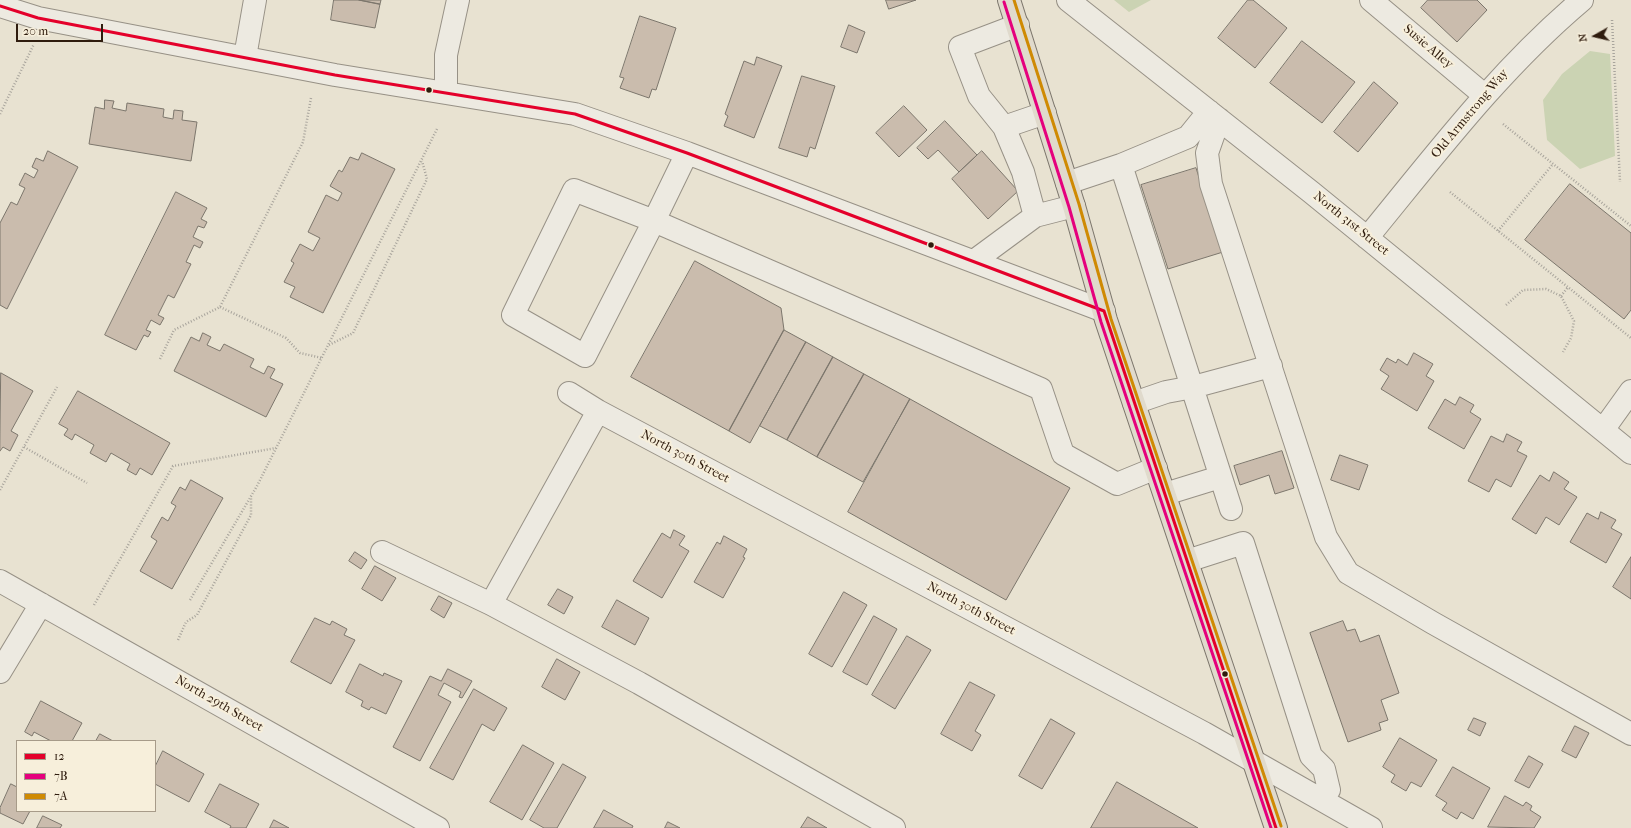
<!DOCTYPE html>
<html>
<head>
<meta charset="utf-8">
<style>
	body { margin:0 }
	#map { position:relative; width:1631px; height:828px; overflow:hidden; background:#e8e2d1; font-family:"IM FELL French Canon",serif }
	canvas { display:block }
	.legend { position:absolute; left:16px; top:740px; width:140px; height:72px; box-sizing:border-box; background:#f7efdb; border:1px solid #a79b89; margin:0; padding:5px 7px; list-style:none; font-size:12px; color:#2f1c0e }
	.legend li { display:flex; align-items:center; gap:8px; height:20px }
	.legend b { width:20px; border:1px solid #a79b89 }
	.north { position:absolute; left:1575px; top:16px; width:40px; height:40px; -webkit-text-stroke:3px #f7efdb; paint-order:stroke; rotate:262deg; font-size:11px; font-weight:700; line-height:16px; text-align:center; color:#2f1c0e }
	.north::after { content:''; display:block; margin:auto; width:14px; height:18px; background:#2f1c0e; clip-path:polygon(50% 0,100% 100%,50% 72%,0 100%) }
	.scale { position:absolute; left:16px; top:24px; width:87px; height:18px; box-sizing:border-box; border:2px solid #2f1c0e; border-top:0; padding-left:5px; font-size:12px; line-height:14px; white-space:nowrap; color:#2f1c0e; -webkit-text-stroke:3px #f7efdb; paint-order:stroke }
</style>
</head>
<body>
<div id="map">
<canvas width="1631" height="828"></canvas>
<ul class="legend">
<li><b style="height:5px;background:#e4002b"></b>12</li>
<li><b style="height:5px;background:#e5007d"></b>7B</li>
<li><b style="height:5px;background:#cf8a03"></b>7A</li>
</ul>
<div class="north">N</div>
<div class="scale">20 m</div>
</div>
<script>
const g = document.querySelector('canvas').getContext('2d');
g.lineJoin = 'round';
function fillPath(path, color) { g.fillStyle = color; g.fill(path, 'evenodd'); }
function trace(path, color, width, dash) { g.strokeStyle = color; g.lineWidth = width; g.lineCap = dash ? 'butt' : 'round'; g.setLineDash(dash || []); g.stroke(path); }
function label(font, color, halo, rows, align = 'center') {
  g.font = font + ' "IM FELL French Canon",serif'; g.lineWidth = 4; g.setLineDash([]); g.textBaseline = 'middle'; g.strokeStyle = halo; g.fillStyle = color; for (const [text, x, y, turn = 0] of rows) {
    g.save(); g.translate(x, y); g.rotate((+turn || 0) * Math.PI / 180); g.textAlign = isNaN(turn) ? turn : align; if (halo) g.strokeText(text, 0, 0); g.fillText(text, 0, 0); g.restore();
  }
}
const green = new Path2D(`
	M1114,0H1151L1129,12Z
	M1590,51L1610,54L1615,156L1580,169L1547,140L1543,100L1562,74Z`);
const building = new Path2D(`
	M334,0H359L380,4L375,28L331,20Z
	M359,0H381L380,4Z
	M886,0H916L889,9Z
	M1248,0H1253L1287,28L1255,68L1218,38Z
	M1428,0H1477L1487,10L1457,42L1421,8Z
	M640,16L676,28L656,90L652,89L649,98L620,88L624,78L620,77Z
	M849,25L865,32L857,53L841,47Z
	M1302,41L1355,82L1322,123L1270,83Z
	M757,57L782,66L754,138L724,126L728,116L725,114L744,61L754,65Z
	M802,76L835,86L815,149L810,147L807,157L779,148Z
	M1374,82L1398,103L1358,152L1334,132Z
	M105,100L114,101L112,108L126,111L127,103L164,109L163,117L173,119L174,110L183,111L182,120L197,122L191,161L89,144L95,107L104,109Z
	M904,106L927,130L899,157L876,133Z
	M945,121L977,155L959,172L938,150L928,159L917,148Z
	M48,151L78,167L7,309L0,305V223L11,202L17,205L25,188L19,185L25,173L34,178L38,170L32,167L36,158L43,161Z
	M982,151L1018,191L988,219L952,179Z
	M362,153L395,169L323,313L290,297L295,287L284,282L294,263L291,261L300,244L313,251L320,238L308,232L326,195L338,201L342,193L330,186L339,170L342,172L350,157L358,160Z
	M1196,168L1223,252L1168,269L1141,185Z
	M1570,184L1631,233V310L1624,319L1525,240Z
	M176,192L207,208L201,219L207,222L204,228L198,226L193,237L203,242L200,248L194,245L186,262L191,264L174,298L168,295L158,315L164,318L160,325L151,320L146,330L151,332L148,337L144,335L136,350L105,335Z
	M695,261L781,308L784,330L729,431L631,377Z
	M784,330L806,342L750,443L729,431Z
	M203,333L211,337L207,345L220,351L224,344L254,359L250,367L264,374L268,366L275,369L270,378L283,384L266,417L174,371L191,337L199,341Z
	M806,342L833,357L787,440L760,426Z
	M1414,353L1433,364L1426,376L1434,381L1417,411L1381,389L1389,376L1380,370L1387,358L1396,363L1398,359L1407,365Z
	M833,357L864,374L817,457L787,440Z
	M1,373L33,391L11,431L18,435L10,451L3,447L0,451Z
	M864,374L910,399L863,482L817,457Z
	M78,391L170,443L152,475L140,468L136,475L127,470L130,464L111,453L106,462L90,453L94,445L75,434L72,440L64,435L68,429L59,424Z
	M1460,397L1474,405L1470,412L1481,419L1464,449L1428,428L1445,399L1455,405Z
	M910,399L1070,488L1006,600L848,512Z
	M1507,434L1522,442L1517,451L1527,456L1511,487L1496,479L1489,492L1468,481L1491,436L1503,442Z
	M1282,451L1294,488L1275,494L1269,475L1240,485L1234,466Z
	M1340,455L1368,465L1359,490L1331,480Z
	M1554,472L1569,482L1564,489L1577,497L1559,525L1546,517L1536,534L1512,519L1540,475L1549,481Z
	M191,480L223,498L172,589L140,571L157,541L151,537L162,517L168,521L176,506L171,503L180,487L185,490Z
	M1601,512L1616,520L1611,528L1622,534L1606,563L1570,542L1587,513L1598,519Z
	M674,530L685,536L679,545L689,551L662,598L633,581L662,533L670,538Z
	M724,536L747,549L743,557L745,558L723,598L694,582L717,542L720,544Z
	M355,552L367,560L361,569L349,561Z
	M1631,557V599L1613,587Z
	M375,566L396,578L382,601L362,589Z
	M558,589L573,597L564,614L548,605Z
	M844,592L867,605L832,667L809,654Z
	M439,596L452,603L444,618L431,610Z
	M617,600L649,618L635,645L602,627Z
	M874,616L897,629L867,685L843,672Z
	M315,618L330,625L332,621L347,629L344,635L355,640L331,684L291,662Z
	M1343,621L1347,631L1355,629L1360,642L1379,635L1399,693L1381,700L1388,720L1379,723L1381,730L1348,742L1310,633Z
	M907,636L931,650L895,709L872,695Z
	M557,659L580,672L565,700L542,687Z
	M360,664L383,676L384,673L402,681L386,714L371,707L369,710L361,706L363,701L346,692Z
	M448,669L472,681L462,698L459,697L461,692L444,683L438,695L451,702L420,761L393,747L430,676L441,681Z
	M970,682L995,695L975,731L981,735L972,751L941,734Z
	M474,689L507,708L494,731L482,724L453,780L430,768Z
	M41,701L82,723L72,741H51L34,732L32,736L25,732Z
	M1474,718L1486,723L1480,736L1468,730Z
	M1051,719L1075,733L1042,789L1019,776Z
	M1575,726L1589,733L1576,758L1562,751Z
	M100,734L113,741H96Z
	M1400,738L1437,760L1421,787L1411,782L1406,791L1391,782L1395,775L1383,767Z
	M523,745L554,763L522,820L490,802Z
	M163,751L204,774L189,802L155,784V767Z
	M1529,756L1543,764L1529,788L1515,781Z
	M563,764L586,777L557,828H544L530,820Z
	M1453,767L1490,788L1473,819L1461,812L1457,819L1442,810L1447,803L1436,796Z
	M1117,782L1198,828H1091Z
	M11,784L17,787V811H30L23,824L0,813V808Z
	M220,784L259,804L246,828H230L231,826L205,812Z
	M1505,796L1523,806L1526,802L1532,806L1530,810L1541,817L1534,828L1488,827Z
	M604,810L633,826L632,828H594Z
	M43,816L62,825L60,828H37Z
	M808,817L827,828H801Z
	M274,820L289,828H270Z
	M668,822L680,828H665Z`);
const path = new Path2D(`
	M1612,20L1620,182
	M0,114L34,44
	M1503,124L1631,226
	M1450,192L1631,338
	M1498,231L1553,164
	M1561,296L1568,287
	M1506,305L1523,290L1546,289L1561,296L1574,321L1571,338L1563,352
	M220,307L286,338L300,353L322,358
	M329,345L353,333L427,179L422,161
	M160,359L174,330L220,307L303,142L311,98
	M24,447L87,483
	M0,490L57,387
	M190,600L257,486L437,129
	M94,605L173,466L276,448
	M178,640L186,622L197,615L251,515V497`);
const minor = new Path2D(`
	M1068,0L1311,192L1631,453
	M1371,0L1484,95
	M0,6L38,18L335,75L575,114L687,153L1104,311
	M1018,25L960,47L979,96L1004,127L1045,113
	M245,57L255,0
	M446,93V55L458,0
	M1209,111L1188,137L1121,165L1231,509
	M1219,119L1207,153L1211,184L1326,537L1348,573L1433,623L1631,734
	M1004,127L1023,172L1035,216L1074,206
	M687,153L654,221L1041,389L1063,454L1117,484L1156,468
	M1067,183L1121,165
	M574,190L654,221L585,356L513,315Z
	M1367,238C1436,154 1499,70 1582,0
	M974,261L1035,216
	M569,393L598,411L1204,733L1371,828
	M1134,403L1166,392L1193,387L1271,366
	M1603,430L1631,391
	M1165,494L1220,477
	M382,552L491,604L639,683L894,828
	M1187,561L1243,543L1311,756L1324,769L1329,790L1322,800
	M0,581L438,828
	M491,604L598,411
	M0,672L41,604`);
const major = new Path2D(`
	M1009,0L1074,206L1106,320L1276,828`);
const bus1 = new Path2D(`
	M0,6L38,18L335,75L575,114L687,153L1104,311
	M1104,311L1276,828`);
const bus2 = new Path2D(`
	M1004,2L1069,207L1101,322L1271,828`);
const bus3 = new Path2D(`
	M1014,0L1079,204L1111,319L1281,826`);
const markers = [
	[429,90,3.5,"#2f1c0e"],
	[931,245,3.5,"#2f1c0e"],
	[1225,674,3.5,"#2f1c0e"]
];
const streetNames = [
	["Susie Alley",1428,47,40],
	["Old Armstrong Way",1470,114,-50],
	["North 31st Street",1351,224,39],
	["North 30th Street",685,457,28],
	["North 30th Street",971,609,28],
	["North 29th Street",219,704,30]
];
fillPath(green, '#cbd3b3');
fillPath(building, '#cabcad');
trace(building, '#7c766c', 1);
trace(minor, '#979186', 24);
trace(major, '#7c766c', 24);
trace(path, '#a8a49c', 2.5, [1, 2]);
trace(minor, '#edeae1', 22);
trace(major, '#e0dacc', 22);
trace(bus1, '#e4002b', 3);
trace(bus2, '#e5007d', 3);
trace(bus3, '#cf8a03', 3);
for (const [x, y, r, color] of markers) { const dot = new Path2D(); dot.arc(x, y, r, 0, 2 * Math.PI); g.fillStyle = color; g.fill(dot); trace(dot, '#f7efdb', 1.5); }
label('13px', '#2f1c0e', '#f7efdb', streetNames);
</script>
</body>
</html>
